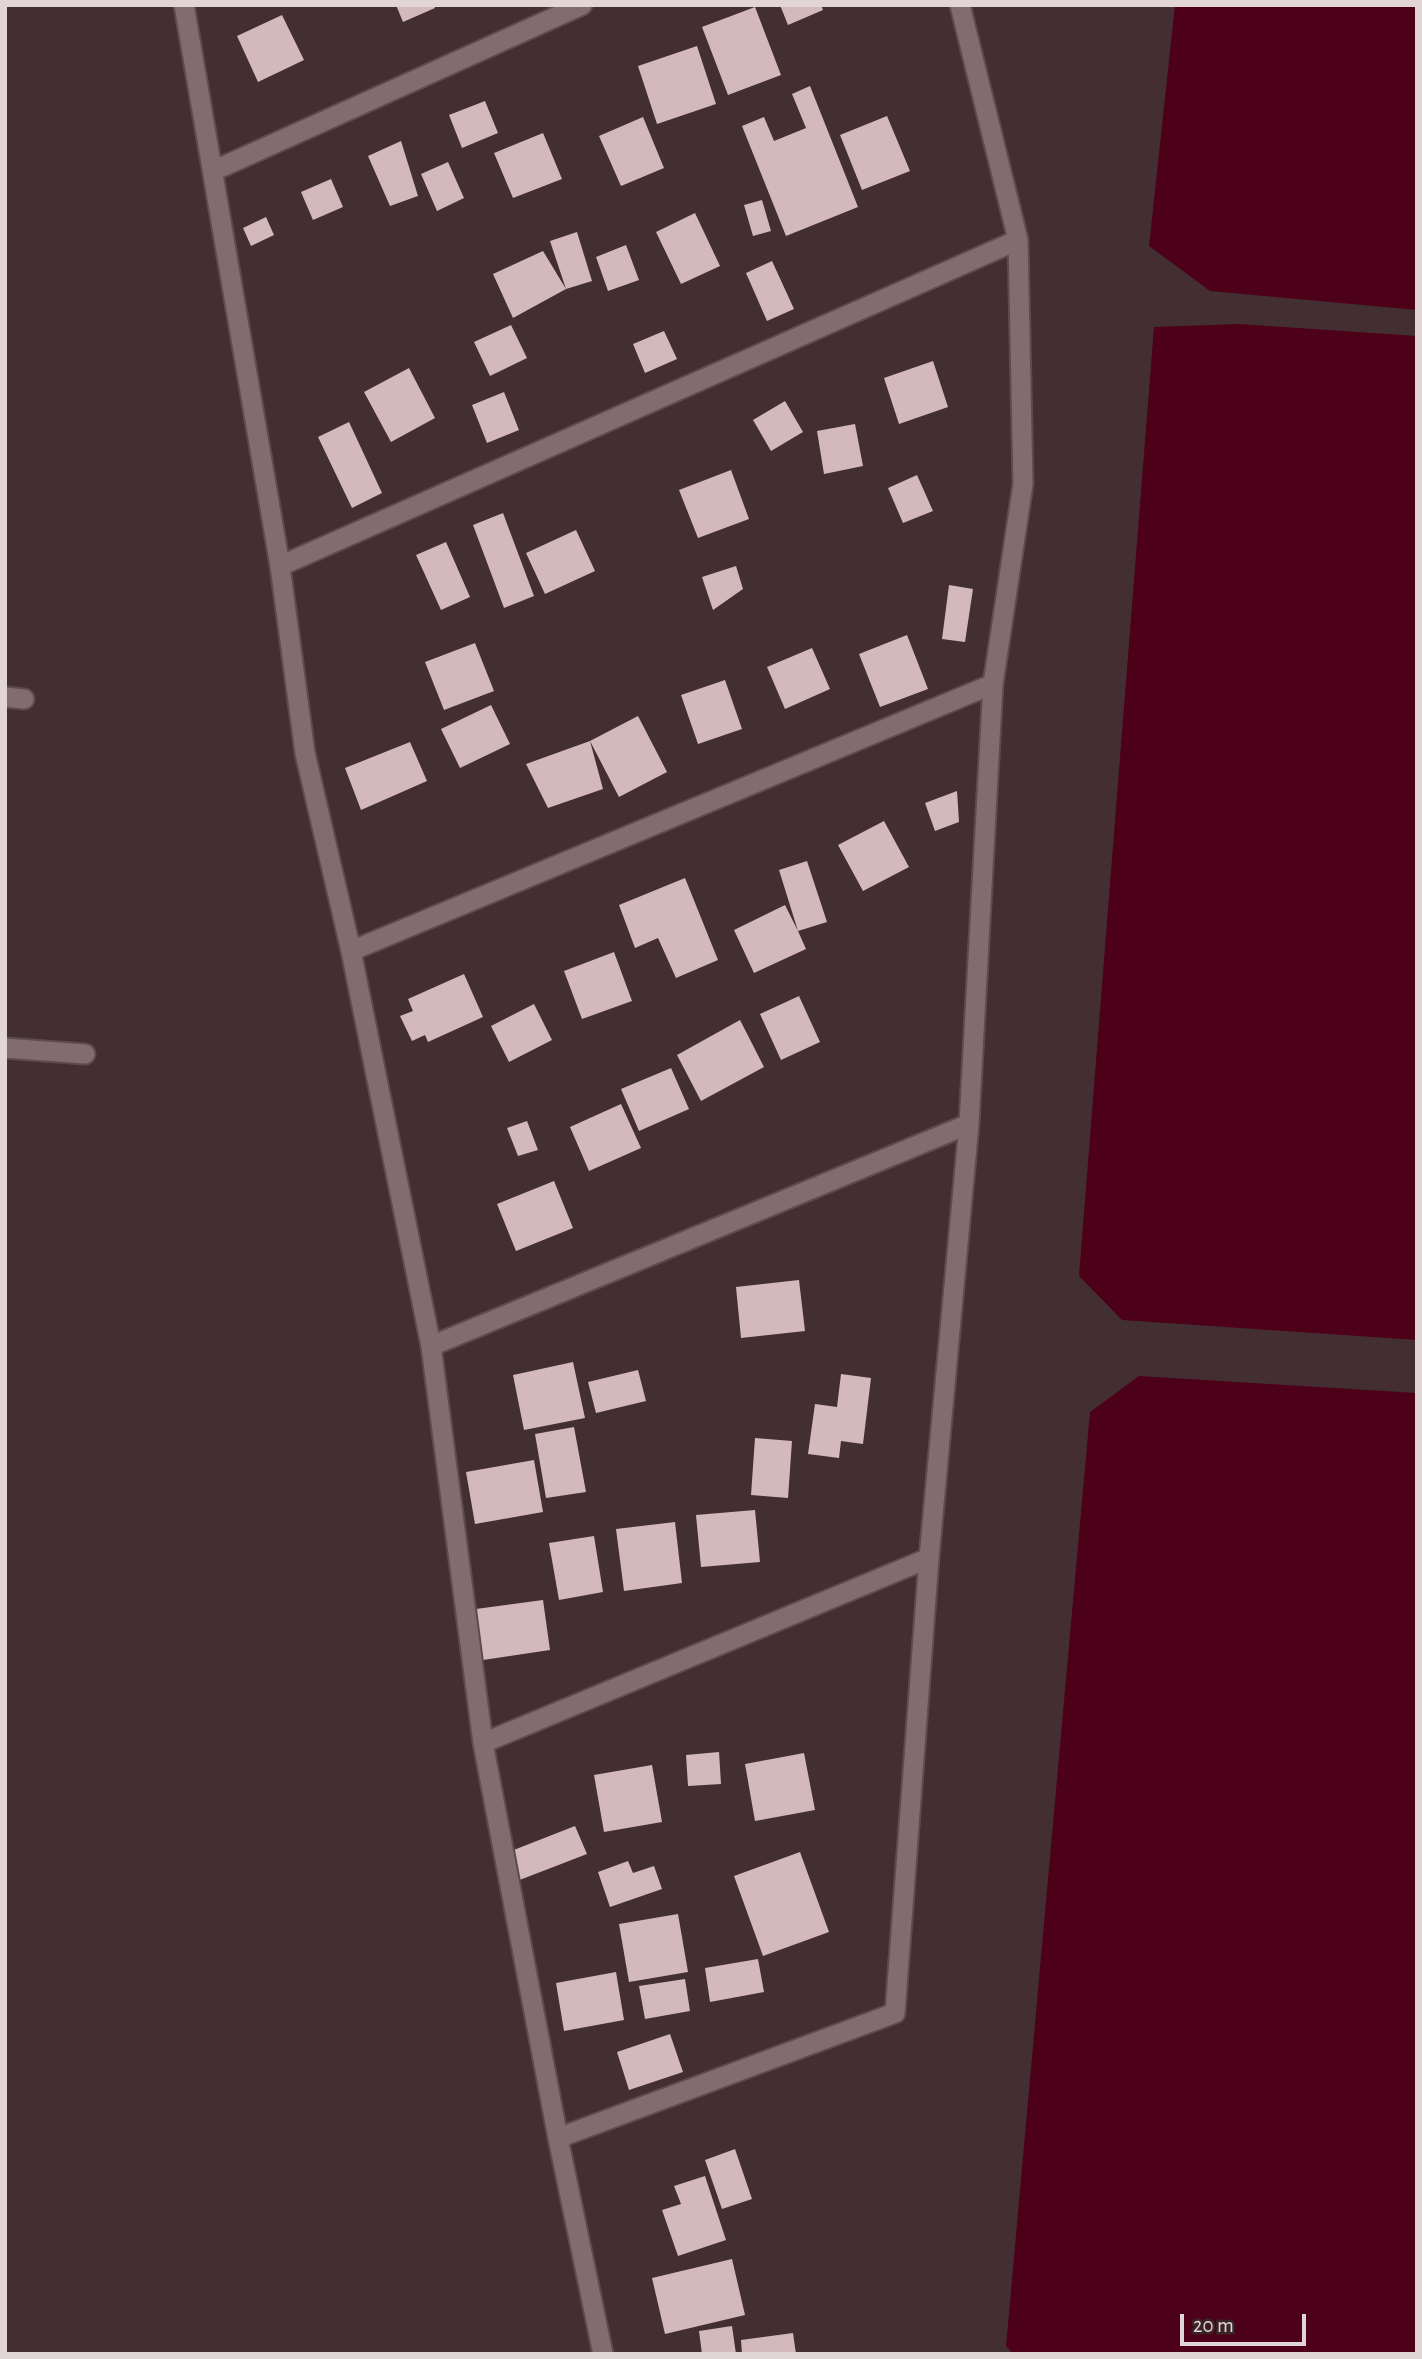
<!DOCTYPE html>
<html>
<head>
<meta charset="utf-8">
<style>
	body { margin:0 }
	#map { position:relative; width:1422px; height:2359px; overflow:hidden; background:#432f32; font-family:"Alegreya Sans",sans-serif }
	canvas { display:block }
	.frame { position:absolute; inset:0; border:7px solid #e2d5d6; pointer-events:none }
	.scale { position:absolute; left:1180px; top:2314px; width:126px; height:32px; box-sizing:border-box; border:4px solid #e2d5d6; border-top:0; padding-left:9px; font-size:21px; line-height:24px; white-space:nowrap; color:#e2d5d6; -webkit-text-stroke:5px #392528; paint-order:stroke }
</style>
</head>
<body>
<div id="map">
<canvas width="1422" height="2359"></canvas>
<div class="frame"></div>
<div class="scale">20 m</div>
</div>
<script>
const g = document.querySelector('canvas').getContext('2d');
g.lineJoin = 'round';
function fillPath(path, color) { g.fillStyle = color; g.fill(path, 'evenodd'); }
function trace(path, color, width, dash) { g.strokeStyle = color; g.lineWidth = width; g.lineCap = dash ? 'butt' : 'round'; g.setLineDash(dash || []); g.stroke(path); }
const water = new Path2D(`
	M1175,5H1417V310L1210,291L1149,246Z
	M1239,324L1417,336V1340L1122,1320L1079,1276L1154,327Z
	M1139,1376L1417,1393V2354H1013L1006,2346L1090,1412Z`);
const building = new Path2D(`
	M396,5H434L435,8L403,22Z
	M780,5H821L823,10L788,25Z
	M755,7L781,75L728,95L702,27Z
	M282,15L304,60L258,82L237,36Z
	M697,46L716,104L657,124L638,66Z
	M810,86L858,207L786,236L742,126L764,117L774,141L806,128L792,94Z
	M485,101L498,133L462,148L449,115Z
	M887,116L910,171L862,190L840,135Z
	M643,117L664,168L621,186L599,136Z
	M543,133L562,179L513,198L494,153Z
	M401,141L418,196L390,206L368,156Z
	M448,162L464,198L437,211L421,174Z
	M331,179L343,207L313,220L301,192Z
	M762,200L771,231L753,236L744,205Z
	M695,213L720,266L681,284L656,232Z
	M266,217L274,235L251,246L243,228Z
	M577,232L592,281L566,289L550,241Z
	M626,245L639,280L608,291L596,257Z
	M543,251L566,289L513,318L493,274Z
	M772,261L794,309L767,321L746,273Z
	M511,325L527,358L490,376L474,342Z
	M664,331L677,359L645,373L633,344Z
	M933,361L948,407L899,424L884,378Z
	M409,368L435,418L391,442L364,392Z
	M504,392L519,430L487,443L472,405Z
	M785,401L803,432L771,451L753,420Z
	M349,422L382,493L352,508L318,437Z
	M855,424L863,466L824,474L817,431Z
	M731,470L749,519L698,538L679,490Z
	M917,475L933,511L903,523L888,488Z
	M503,513L534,596L504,608L473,525Z
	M576,530L595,571L545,594L526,553Z
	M446,542L470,597L441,610L416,555Z
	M736,566L743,589L713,610L702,577Z
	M949,585L973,589L965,642L942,639Z
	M907,635L928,689L880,707L859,654Z
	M475,643L494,691L444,710L425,662Z
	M812,648L830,689L785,709L767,667Z
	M725,680L742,729L698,744L681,695Z
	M491,705L510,744L460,768L441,729Z
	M638,716L667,772L619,797L590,741Z
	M590,741L603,789L548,808L526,764Z
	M410,742L427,781L361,810L345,768Z
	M957,791L959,822L935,831L925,803Z
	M884,821L909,867L863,891L838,845Z
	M807,861L827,922L798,931L806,949L754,973L734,930L785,905L798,931L779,870Z
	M685,878L718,960L676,978L658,938L635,948L619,905Z
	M614,952L632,1001L582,1019L564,971Z
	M464,974L483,1017L428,1042L425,1035L412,1041L400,1016L413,1011L408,999Z
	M799,996L820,1042L781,1060L760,1014Z
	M534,1004L552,1040L509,1062L491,1026Z
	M740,1020L764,1067L701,1101L677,1055Z
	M671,1068L689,1109L639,1131L621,1089Z
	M621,1104L641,1148L589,1171L570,1127Z
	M527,1121L538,1150L518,1156L507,1128Z
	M554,1181L573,1228L516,1251L497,1204Z
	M799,1280L805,1331L741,1338L736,1287Z
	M573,1362L585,1418L524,1430L513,1375Z
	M638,1370L646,1401L596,1413L588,1382Z
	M841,1374L871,1378L863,1444L841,1441L839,1458L808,1454L815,1404L837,1407Z
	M574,1427L586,1492L546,1498L535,1434Z
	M755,1438L792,1441L788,1498L751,1495Z
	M534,1460L543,1512L475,1524L466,1472Z
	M755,1510L760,1562L701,1567L696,1515Z
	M675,1522L682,1583L624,1591L616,1529Z
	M594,1536L603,1592L559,1600L549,1543Z
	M543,1600L550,1650L483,1660L476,1609Z
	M719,1752L721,1784L688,1786L686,1755Z
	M804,1753L815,1810L755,1821L745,1764Z
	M652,1765L662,1822L604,1832L594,1775Z
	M575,1826L587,1854L517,1881L506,1853Z
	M800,1852L829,1932L763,1956L734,1876Z
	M628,1861L633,1873L654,1866L662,1889L610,1907L598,1872Z
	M678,1914L688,1972L629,1982L619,1924Z
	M758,1959L764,1992L710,2002L705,1968Z
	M616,1972L624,2020L564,2031L556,1983Z
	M685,1979L690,2011L645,2019L639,1986Z
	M670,2034L683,2072L629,2090L617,2052Z
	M735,2149L752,2199L722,2209L705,2160Z
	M705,2176L726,2240L678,2256L662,2210L681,2204L674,2186Z
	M732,2259L745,2315L665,2334L652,2278Z
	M732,2326L736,2354H702L699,2331Z
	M793,2333L796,2354H742L741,2340Z`);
const minor = new Path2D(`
	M184,5L280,566
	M213,171L582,5
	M5,697L24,699
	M351,951L993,684
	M5,1048L85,1054
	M431,1346L969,1124
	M483,1743L929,1558
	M558,2138L895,2013L929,1558L969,1124L993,684L1023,484L1018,240L960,5
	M603,2354L558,2138L483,1743L431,1346L351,951L305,753L280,566L1018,240`);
fillPath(water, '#4d001a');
fillPath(building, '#d3b9bc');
trace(minor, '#5d4c4f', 23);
trace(minor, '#836c6f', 19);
</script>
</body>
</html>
